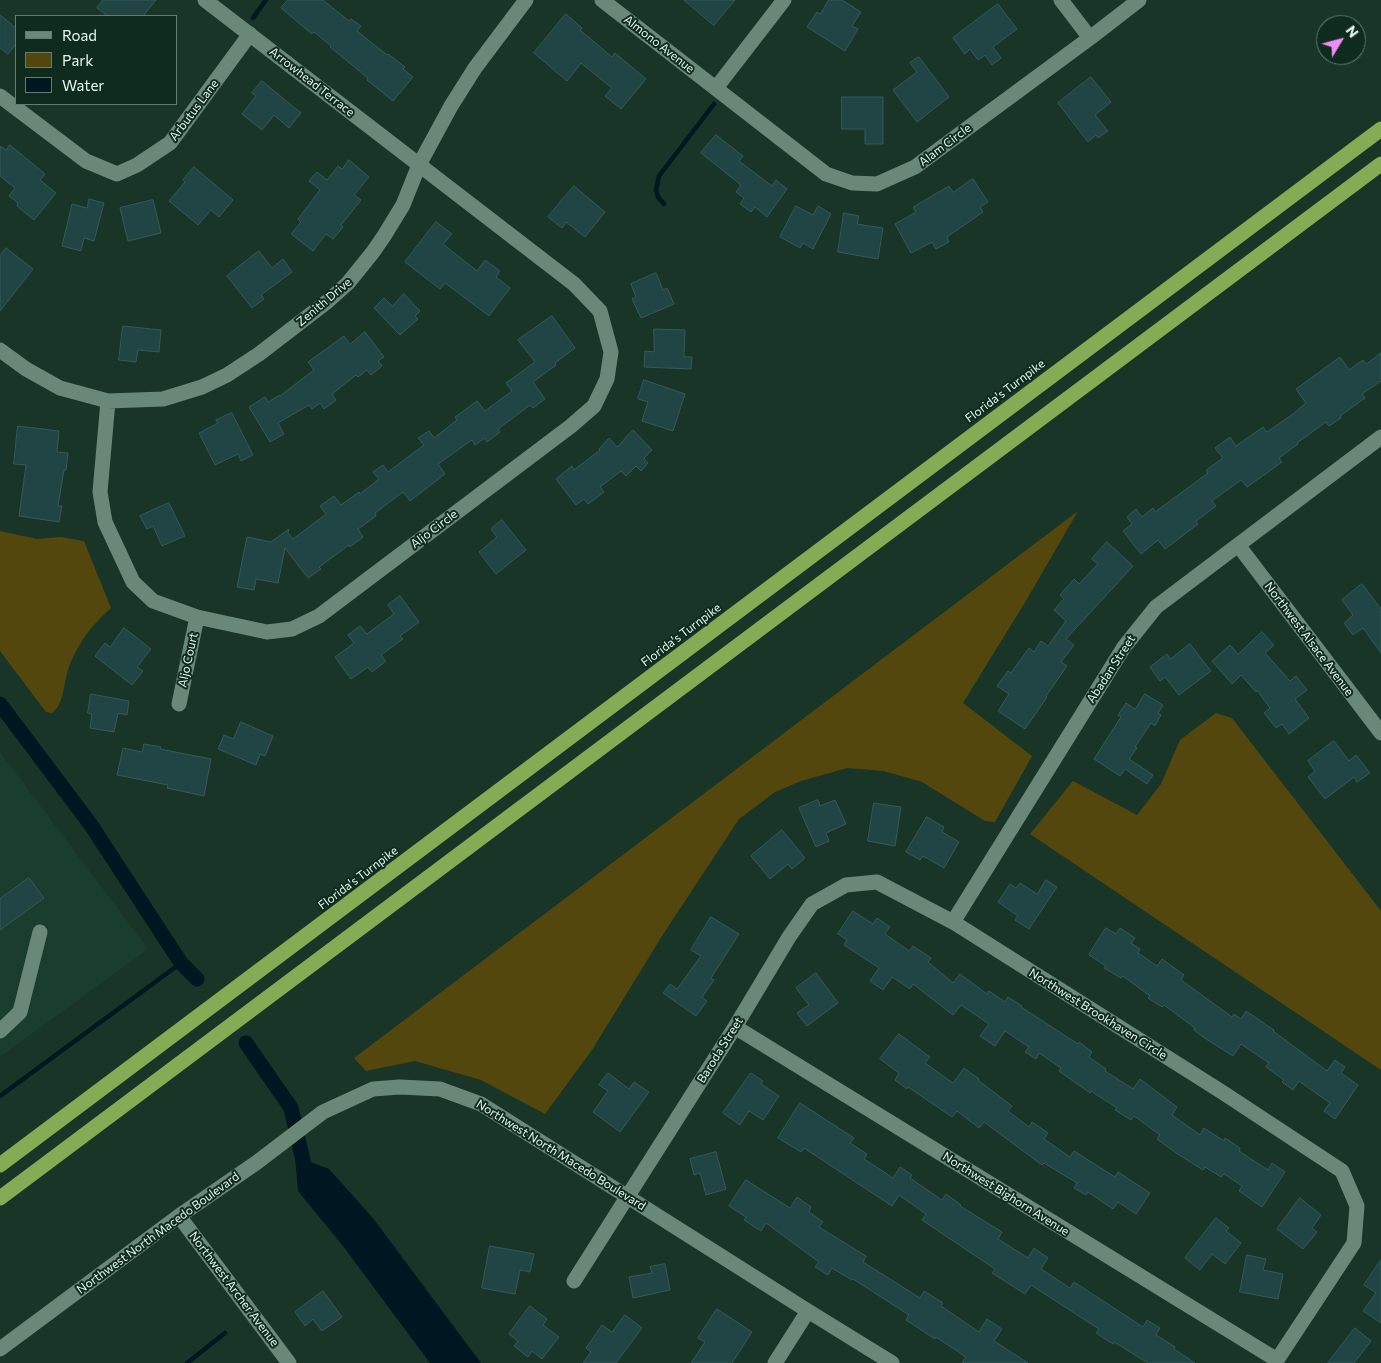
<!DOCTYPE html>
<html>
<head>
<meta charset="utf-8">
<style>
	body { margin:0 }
	#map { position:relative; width:1381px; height:1363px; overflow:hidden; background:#193527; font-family:Commissioner,sans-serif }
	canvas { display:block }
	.legend { position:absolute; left:15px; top:15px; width:162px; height:90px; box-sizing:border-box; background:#0f2b1e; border:1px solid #657d71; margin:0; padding:6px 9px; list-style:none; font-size:15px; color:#e7f8ee }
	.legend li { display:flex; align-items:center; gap:10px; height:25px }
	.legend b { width:25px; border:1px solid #657d71 }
	.north { position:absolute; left:1316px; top:15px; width:50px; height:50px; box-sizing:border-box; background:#0f2b1e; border:1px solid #657d71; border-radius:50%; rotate:53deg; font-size:14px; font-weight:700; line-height:20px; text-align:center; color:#e7f8ee }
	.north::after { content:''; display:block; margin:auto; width:18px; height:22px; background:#ef8bf7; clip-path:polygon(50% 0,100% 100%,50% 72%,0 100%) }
</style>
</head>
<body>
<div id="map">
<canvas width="1381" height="1363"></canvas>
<ul class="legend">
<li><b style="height:6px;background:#698877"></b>Road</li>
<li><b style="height:14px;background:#54470e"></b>Park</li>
<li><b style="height:14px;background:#001620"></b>Water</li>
</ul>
<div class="north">N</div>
</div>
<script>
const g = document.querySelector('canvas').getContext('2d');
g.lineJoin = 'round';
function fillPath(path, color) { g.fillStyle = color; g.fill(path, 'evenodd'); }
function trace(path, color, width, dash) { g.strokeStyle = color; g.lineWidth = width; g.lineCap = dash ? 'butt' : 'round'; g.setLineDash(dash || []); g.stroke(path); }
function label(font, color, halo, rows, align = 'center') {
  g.font = font + ' Commissioner,sans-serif'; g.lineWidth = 4; g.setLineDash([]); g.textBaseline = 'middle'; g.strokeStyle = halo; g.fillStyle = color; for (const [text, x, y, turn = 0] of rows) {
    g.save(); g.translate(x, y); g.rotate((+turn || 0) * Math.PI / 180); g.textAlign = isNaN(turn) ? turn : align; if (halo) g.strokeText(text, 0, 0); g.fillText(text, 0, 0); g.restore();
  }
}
const built = new Path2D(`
	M0,752L148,949L0,1057Z`);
const green = new Path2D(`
	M1078,511L1027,599L963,703L1032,756L995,822L985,821L922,782L884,771L847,768L801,781L775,792L739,819L662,936L592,1050L545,1114L481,1080L415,1061L366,1071L354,1058Z
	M0,531L37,539L61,537L84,541L111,608C99,619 87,631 79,646C74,654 69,665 67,674C63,687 64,704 52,713L46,712L0,651Z
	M1216,713L1232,718L1381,911V1070L1030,834L1073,781L1137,815L1161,784L1180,740Z`);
const water = new Path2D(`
	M295,1156L329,1169L372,1217L481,1363H430L343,1246L298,1191Z`);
const stream = new Path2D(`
	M253,18L266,0
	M664,204L658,197L656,190L659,176L714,104
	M0,1096L181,963
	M187,1363L225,1333`);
const canal = new Path2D(`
	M0,704L91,825L181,963L197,979
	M246,1043L291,1108L307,1178`);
const building = new Path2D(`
	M103,0H156L143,16H108L97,8Z
	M288,0H323L349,21L351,19L361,26L357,31L387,55L388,54L405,67L403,69L413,77L393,101L367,80L368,78L330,47L331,46L314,32L312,34L281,8Z
	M684,0H735L714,25Z
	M829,0H842L861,12L852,26L858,29L845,51L807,27L817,12L820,14Z
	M998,4L1017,29L993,47L1001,58L992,65L985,55L978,60L970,49L965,54L953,38Z
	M566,14L582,28L580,30L612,57L615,53L646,79L621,109L605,96L612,88L581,63L567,81L534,53Z
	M0,15L16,28V44L8,54L0,48Z
	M919,57L949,97L917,122L893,90L917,72L910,63Z
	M1091,77L1111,102L1095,115L1108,131L1098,138L1096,135L1088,142L1058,103Z
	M262,81L301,113L289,128L274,115L262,130L242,114L256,96L252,93Z
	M842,97H883V144H865V129H842Z
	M716,135L743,156L739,161L772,186L776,180L787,189L767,217L755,207L751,212L740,204L744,198L736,192L741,185L701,153Z
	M10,145L45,174L40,180L56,193L34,220L17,206L18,203L9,196L15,188L0,176V146L6,150Z
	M349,160L369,177L354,195L361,200L341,225L343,227L333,239L326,234L313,251L291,234L301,222L298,219L320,190L309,181L317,172L327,180L338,166L342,169Z
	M194,167L233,200L219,217L211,210L198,225L169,201L185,182L183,180Z
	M973,179L988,202L980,207L983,212L947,237L949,242L936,249L932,242L911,253L895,224L916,212L913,207L949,186L953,192Z
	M574,186L605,212L585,237L566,222L562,228L548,217Z
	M89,199L104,203L94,241L84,238L81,251L62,246L72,204L87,208Z
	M153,200L161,233L128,241L120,208Z
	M796,206L813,215L818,206L831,214L813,249L803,243L800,248L780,237Z
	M844,213L859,216L857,224L883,228L878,259L838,252Z
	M436,222L452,234L443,244L477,271L485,260L500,271L496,277L510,288L489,316L445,283L440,289L405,262Z
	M6,248L33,269L0,311V256Z
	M259,251L272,268L283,259L292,272L261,295L264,299L252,308L227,276Z
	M656,273L663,290L667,288L674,304L641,318L632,299L636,297L631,284Z
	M404,294L420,311L415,316L418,319L400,335L374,308L384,298L392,306Z
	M552,316L575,348L555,363L556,365L533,382L545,399L533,408L530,405L498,429L500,432L487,442L485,438L475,445L472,440L438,464L445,474L410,501L403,492L375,513L376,516L358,529L363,537L350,547L349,545L319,567L321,569L308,578L285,548L278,583L256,579L254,590L237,587L247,537L271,542L289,529L288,533L293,539L326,514L320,506L334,496L341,505L359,492L360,494L379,479L373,472L383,465L388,472L424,445L418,438L429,431L434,438L457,420L455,417L477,401L485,411L512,391L506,383L535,362L518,340Z
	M123,326L161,330L159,352L138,350L136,362L119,360Z
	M654,329L685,330L684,357H692L691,369L644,367L645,351L654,352Z
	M365,332L384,357L378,361L382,366L371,375L367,370L358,377L356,375L332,394L336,400L324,409L320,403L312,409L309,405L278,423L284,434L270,442L249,407L265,397L268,402L280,395V396L314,370L308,362L344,336L350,344Z
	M1381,353V381L1362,394L1365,398L1340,416L1341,418L1329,426L1326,422L1297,443L1298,444L1279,458L1282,462L1247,487L1241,480L1212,501L1216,506L1196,521L1198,524L1165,549L1158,540L1141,554L1123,531L1132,524L1127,517L1136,509L1142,517L1153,508L1155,512L1208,473L1206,470L1223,458L1215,448L1230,437L1236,446L1263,427L1267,432L1293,414L1306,403L1296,389L1340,357L1349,370L1363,360L1366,364Z
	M644,380L685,394L673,431L642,421L648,402L638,399Z
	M232,413L253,455L241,461L238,454L215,465L199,433L218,423L216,420Z
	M18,426L59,431L57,452L68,453L66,470H64L58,506H62L59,522L19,516L26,465L14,464Z
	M633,430L652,450L644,458L648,463L641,471L636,466L626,476L621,471L600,487L604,492L588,504L584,499L576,505L556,479L572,466L574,470L600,450L599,449L609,438L617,447Z
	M169,503L185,536L162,546L153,526L147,529L140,516Z
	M502,520L526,550L496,574L479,552L497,537L491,529Z
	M1107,542L1133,566L1066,639L1074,645L1061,662L1067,666L1046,696L1047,697L1025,729L998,711L1009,694L997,686L1008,671L1011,673L1029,648L1034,652L1041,641L1048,646L1066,621L1054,610L1064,599L1060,595L1074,579L1079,584L1098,564L1092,559Z
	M1362,584L1381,609V653L1363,628L1353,635L1344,623L1353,615L1342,600Z
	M400,596L419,622L400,636L403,639L381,655L386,661L372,672L368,667L351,679L335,657L354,643L348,635L360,626L367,634L394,614L388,605Z
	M124,628L151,649L137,667L143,671L132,685L95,656L105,643L110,647Z
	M1262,632L1274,645L1265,653L1290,681L1296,676L1307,690L1295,699L1309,718L1289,734L1282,724L1276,728L1264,713L1270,708L1257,690L1256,692L1241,675L1232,684L1212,661L1230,645L1238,654Z
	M1190,644L1211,671L1179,695L1165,677L1160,681L1150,667L1167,654L1170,659Z
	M91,694L129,701L127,715L118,713L114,732L90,728L92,714L88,713Z
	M1145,694L1163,705L1158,713L1161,715L1155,726L1151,723L1135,747L1137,748L1129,759L1153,775L1147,784L1125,769L1120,776L1094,759L1121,717L1118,715L1126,703L1135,709Z
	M241,722L273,736L265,756L260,754L256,765L218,749L224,735L233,739Z
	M1334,741L1349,761L1356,755L1370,773L1357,782L1354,777L1325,799L1308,777L1315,771L1308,761Z
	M144,744L161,747L160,749L211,759L204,796L167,788L168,785L117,775L123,748L142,752Z
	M818,800L820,806L835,800L846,824L826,833L829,841L816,847L799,808Z
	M874,803L901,807L895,846L868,841Z
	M927,817L944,827L942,832L959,842L944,868L923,856L920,860L906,852Z
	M782,830L805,858L792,869L788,864L770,879L751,856Z
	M29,878L44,898L0,930V899Z
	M1046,880L1057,887L1029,929L1015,920L1018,916L998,902L1010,884L1016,888L1020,883L1037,894Z
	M853,911L873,924L877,918L890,927L885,934L909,951L913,946L931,958L928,962L953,983L960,974L987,994L989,991L1005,1002L1008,997L1022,1006L1021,1007L1078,1044L1079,1042L1092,1052L1089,1057L1106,1069L1105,1071L1133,1089L1140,1079L1177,1107L1172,1115L1200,1135L1204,1128L1224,1141L1225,1138L1240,1148L1239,1151L1268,1170L1272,1163L1285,1172L1262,1207L1239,1191L1242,1186L1224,1174L1221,1177L1205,1167L1203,1170L1176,1153L1157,1139L1160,1135L1134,1116L1131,1120L1115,1110L1117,1108L1091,1091L1090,1093L1059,1071L1061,1068L1039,1053L1036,1059L1025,1052L1029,1047L1005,1031L995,1046L980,1036L989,1024L961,1005L953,1015L913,984L910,989L892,977L883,990L870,981L879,968L844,945L847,940L838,934Z
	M711,917L739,934L711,978L714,980L702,997L707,1001L696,1016L663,993L670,984L677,989L701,956L691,950Z
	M1106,928L1116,934L1120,928L1135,938L1131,943L1140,949L1138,953L1157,966L1162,959L1184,975L1181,980L1232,1017L1234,1014L1241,1019L1246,1011L1274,1030L1273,1031L1327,1071L1335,1060L1345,1067L1341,1073L1358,1085L1335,1119L1324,1111L1330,1103L1299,1081L1293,1090L1282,1082L1284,1080L1266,1067L1269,1063L1241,1044L1233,1056L1206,1039L1194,1030L1195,1028L1164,1005L1162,1007L1148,998L1150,996L1123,976L1121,978L1104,968L1106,966L1089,955Z
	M816,973L838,1003L807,1026L797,1013L809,1005L796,988Z
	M899,1034L930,1057L925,1063L953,1083L964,1068L979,1079L978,1080L1012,1106L1008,1111L1029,1127L1032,1122L1048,1133L1044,1139L1070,1157L1074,1151L1115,1177L1118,1172L1150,1193L1136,1214L1118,1202L1113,1209L1088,1192L1086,1195L1074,1188L1077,1183L1044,1163L1042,1165L984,1122L979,1128L957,1111L952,1117L908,1087L907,1089L895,1080L899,1073L880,1059Z
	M608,1073L629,1089L634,1082L649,1092L620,1132L593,1112L608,1091L599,1085Z
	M751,1073L763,1081L761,1084L779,1096L763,1120L749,1111L740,1125L723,1113Z
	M800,1103L854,1138L850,1143L867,1154L864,1159L893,1178L900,1167L912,1175L910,1178L942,1200L946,1194L961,1205L960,1206L1002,1232L998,1239L1028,1258L1034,1248L1048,1258L1041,1269L1070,1288L1074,1282L1143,1327L1147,1320L1160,1328L1156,1335L1175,1347L1174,1349L1195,1363H1148L1114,1342L1113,1344L1096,1333L1099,1329L1031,1285L1025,1294L992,1273L995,1269L922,1220L926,1214L899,1195L892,1206L804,1148L801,1152L778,1138Z
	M716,1152L726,1189L706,1195L700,1173L694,1175L690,1159Z
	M746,1180L790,1208L797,1197L811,1207L809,1212L823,1222L819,1227L866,1256L863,1262L920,1298L924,1291L943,1303L941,1306L979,1332L987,1319L1002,1329L994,1341L1028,1363H962L966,1357L936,1337L935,1339L906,1320L909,1315L853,1279L852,1280L832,1268L828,1275L815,1267L819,1262L766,1223L761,1231L744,1220L746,1217L729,1206Z
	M1300,1198L1321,1215L1312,1228L1317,1232L1303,1249L1277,1229Z
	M1216,1218L1229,1228L1226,1231L1241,1243L1225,1264L1212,1254L1200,1270L1185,1258Z
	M490,1246L534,1254L530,1272L520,1270L515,1294L482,1288Z
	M1247,1255L1266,1259L1263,1270L1283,1274L1278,1299L1240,1292Z
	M1381,1260V1323L1363,1311L1376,1293L1364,1285Z
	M665,1264L670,1290L633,1298L629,1277L652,1273L650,1267Z
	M323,1291L342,1317L322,1331L313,1319L305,1326L295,1312Z
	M530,1306L547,1319L543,1325L559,1337L542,1359L532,1351L528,1357L514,1346L518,1341L509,1334Z
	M717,1309L752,1332L732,1363H691L705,1342L698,1338Z
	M625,1315L642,1328L616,1363H583L591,1352L586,1348L602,1325L612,1332Z
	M1355,1328L1371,1341L1354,1363H1328Z`);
const minor = new Path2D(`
	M602,0L826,174L852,183L877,184L915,167L1090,38L1139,0
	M1061,0L1090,38
	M716,88L784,0
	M0,96L86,161L117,174L137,165L170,143L250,34
	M0,350L26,369L60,388L108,401L163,399L202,387L227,375L259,354L328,301L348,283L373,252L384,236L403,205L419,165L451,106L475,68L526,0
	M108,401L100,492L105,522L133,582L153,601L197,617L267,632L292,629L319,616L571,426L594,406L607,379L611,352L600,311L574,284L205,0
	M1238,545L1381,733
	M179,704L197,617
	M953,922L1124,647L1156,607L1381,437
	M735,1027L1277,1360
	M0,1031L20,1012L40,932
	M179,1216L289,1363
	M574,1281L735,1027L789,937L812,904L846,885L877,882L953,922L1222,1092L1342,1171L1357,1206L1354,1243L1275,1363
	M0,1349L179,1216L256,1163L323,1112L373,1089L400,1087L440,1089L481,1104L808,1311L892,1363
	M775,1363L808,1311`);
const highway = new Path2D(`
	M0,1165L1381,129
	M0,1198L1381,164`);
const streetNames = [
	["Almono Avenue",659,44,38],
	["Arrowhead Terrace",312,82,38],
	["Arbutus Lane",194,110,-53],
	["Alam Circle",945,145,-37],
	["Zenith Drive",324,302,-40],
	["Florida's Turnpike",1005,391,-37],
	["Aljo Circle",434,529,-37],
	["Florida's Turnpike",681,635,-37],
	["Northwest Alsace Avenue",1309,639,53],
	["Aljo Court",188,660,-78],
	["Abadan Street",1111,669,-57],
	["Florida's Turnpike",358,878,-37],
	["Northwest Brookhaven Circle",1098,1014,32],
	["Baroda Street",720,1050,-58],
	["Northwest North Macedo Boulevard",561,1155,32],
	["Northwest Bighorn Avenue",1006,1194,32],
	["Northwest North Macedo Boulevard",158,1233,-36],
	["Northwest Archer Avenue",234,1289,53]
];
fillPath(built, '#193e2d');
fillPath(green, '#54470e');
fillPath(water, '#001620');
trace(stream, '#001620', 4.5);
trace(canal, '#001620', 15);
fillPath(building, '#204544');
trace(building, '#355a59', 1);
trace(minor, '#698877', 15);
trace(highway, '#86ab55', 15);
label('12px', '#e7f8ee', '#0f2b1e', streetNames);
</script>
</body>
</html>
